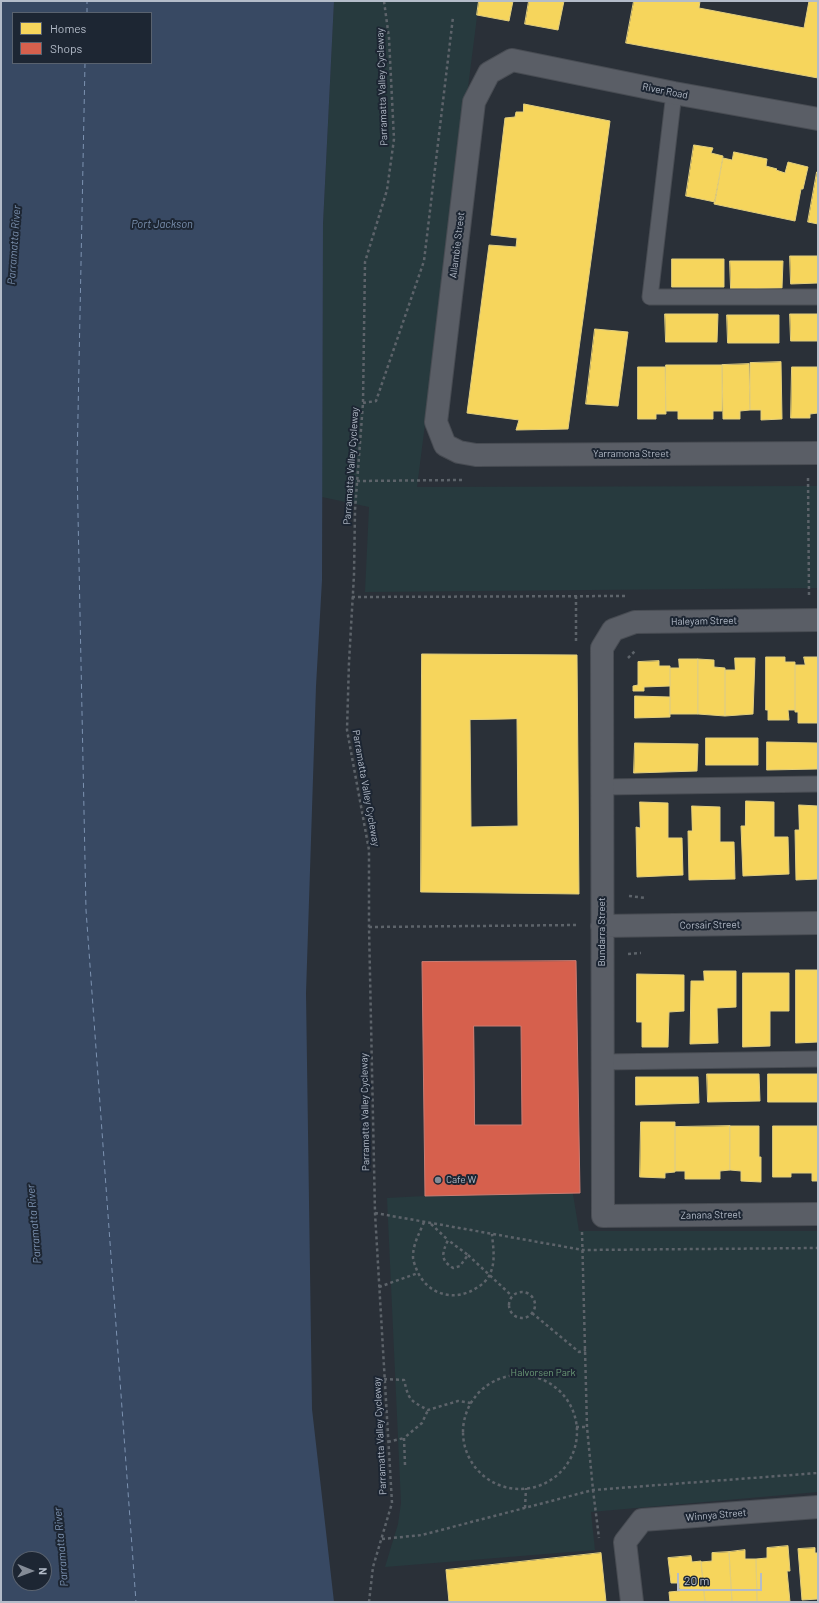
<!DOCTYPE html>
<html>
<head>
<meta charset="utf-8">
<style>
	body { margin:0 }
	#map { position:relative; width:819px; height:1603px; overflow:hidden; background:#2a3038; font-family:Barlow,sans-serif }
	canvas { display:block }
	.frame { position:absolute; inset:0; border:2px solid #b4bcc9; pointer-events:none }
	.legend { position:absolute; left:12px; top:12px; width:140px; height:52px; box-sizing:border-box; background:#1d2633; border:1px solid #59626f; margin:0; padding:5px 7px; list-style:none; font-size:12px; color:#b4bcc9 }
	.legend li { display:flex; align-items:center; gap:8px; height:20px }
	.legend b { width:20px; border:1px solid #59626f }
	.north { position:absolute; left:12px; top:1551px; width:40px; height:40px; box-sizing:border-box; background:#1d2633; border:1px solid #59626f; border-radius:50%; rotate:91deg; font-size:11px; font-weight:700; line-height:16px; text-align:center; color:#b4bcc9 }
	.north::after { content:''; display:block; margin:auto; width:14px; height:18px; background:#848b96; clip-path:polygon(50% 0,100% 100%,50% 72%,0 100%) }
	.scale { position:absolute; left:677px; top:1573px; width:85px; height:18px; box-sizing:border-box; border:2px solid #b4bcc9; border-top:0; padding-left:5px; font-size:12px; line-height:14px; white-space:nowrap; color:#b4bcc9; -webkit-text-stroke:3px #1d2633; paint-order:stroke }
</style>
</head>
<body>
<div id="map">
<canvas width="819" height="1603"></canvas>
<div class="frame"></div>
<ul class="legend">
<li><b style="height:11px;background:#f6d55c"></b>Homes</li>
<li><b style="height:11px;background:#d6604d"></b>Shops</li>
</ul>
<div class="north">N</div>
<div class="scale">20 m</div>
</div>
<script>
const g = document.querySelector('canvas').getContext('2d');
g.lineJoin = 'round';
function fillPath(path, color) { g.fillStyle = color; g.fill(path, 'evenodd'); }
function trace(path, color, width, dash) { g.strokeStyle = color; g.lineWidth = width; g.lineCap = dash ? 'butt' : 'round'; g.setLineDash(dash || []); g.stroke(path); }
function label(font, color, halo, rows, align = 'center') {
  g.font = font + ' Barlow,sans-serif'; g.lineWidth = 4; g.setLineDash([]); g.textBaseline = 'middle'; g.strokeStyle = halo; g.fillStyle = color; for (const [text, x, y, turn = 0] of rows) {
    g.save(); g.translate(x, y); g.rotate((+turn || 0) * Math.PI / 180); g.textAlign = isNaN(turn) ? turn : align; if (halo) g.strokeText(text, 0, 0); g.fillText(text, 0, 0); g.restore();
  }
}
const green = new Path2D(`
	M334,1H479L417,487L818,486V588L365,592L369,507L322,497L323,224Z
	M572,1188L579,1231H818V1492L591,1512L595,1550L385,1567L398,1524L401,1503L387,1198L424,1196V1191Z`);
const water = new Path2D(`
	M1,1H334L323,224L322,580L316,686L306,993L312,1409L334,1602H1ZM13,13H151V63H13ZM20,1559H44V1583H20Z`);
const homes = new Path2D(`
	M479,1H513L509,21L477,15Z
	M529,1H564L558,30L525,24Z
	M634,1H700L699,8L804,28L809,1H818V78L626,43Z
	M524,104L610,121L568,429L516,430L519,420L467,413L489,245L516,247L517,238L491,235L505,118L515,117L516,112H523Z
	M694,145L713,148L711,153L723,156L715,202L686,196Z
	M734,152L767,159L766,166L777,169L776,170L785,173L788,162L808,167L803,189H801L795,221L714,204L723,158L732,160Z
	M817,172H818V224L808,222Z
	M790,256H818V283L791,284Z
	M672,259H724V287H672Z
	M730,261H783L782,288L731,289Z
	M665,314H718L717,342H666Z
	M790,314H818V341H791Z
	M727,315H779V343H728Z
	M595,329L628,332L618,406L586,404Z
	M781,362L782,419L761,420V410H750V363Z
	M749,364L750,410L740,411V419H723L722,365Z
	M666,365H722V411H713V419H678V411H666Z
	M638,367H665L666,414H656V419H638Z
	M792,367H818V413L810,414V418H791Z
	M422,654L577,655L579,894L421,892ZM517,719L518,826L471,827L470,720Z
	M766,657H785V662H795V710H788L789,720H768V710H766Z
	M804,657H818V723H798V712H795V665H805Z
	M735,658H755L753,714L725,716V670H735Z
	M679,659H698V714H670V668H679Z
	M698,659L714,660V667L725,668V716L698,714Z
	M659,661V666H670V686L644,687V691H633V686L638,685V662Z
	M635,696L670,697V717L635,718Z
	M706,738H758V765H706Z
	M767,742L818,743V769L767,770Z
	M635,743L698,744L697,771L634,773Z
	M746,801L774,802V837H788L789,874L743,876L741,826H745Z
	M640,802L668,803V838H682L683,875L637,877L636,827L640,828Z
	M799,805L818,806V879L796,880L795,830H799Z
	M692,806L720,807V842H734L735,879L689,880L688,831H692Z
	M796,970H818V1042L796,1043Z
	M704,971H736V1007L717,1008L718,1043L690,1044L691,981H704Z
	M743,973H789V1011H770V1046L743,1047Z
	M637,974L684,975V1011L669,1012L668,1047H642V1022H637Z
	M707,1074H759L760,1101L708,1102Z
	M768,1074H818V1102H768Z
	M636,1077H698L699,1103L636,1105Z
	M641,1122H675V1172L665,1173V1178L640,1177Z
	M730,1126V1170L720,1171V1179H685V1171H675V1127Z
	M730,1126H759V1157H761V1182L741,1181V1171L730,1170Z
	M773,1126H818V1181H812V1173H791V1177H773Z
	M788,1546L790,1571H787L790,1602H757L756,1559L767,1558V1548Z
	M815,1548V1553H818V1599L802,1600L798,1549Z
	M745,1550V1559H756L757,1602H732L729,1552Z
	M729,1552L732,1602H705L701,1562L712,1561V1553Z
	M601,1553L606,1602H449L446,1570Z
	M691,1556L692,1562L701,1561L705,1602H670L669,1592L680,1591L679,1583H671L668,1558Z`);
const shops = new Path2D(`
	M576,961L580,1193L425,1196L422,962ZM474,1026H521L522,1125H475Z`);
const ferry = new Path2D(`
	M87,13V1
	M85,63L77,465L86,910L136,1602`);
const path = new Path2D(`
	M363,403L376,401L424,261L453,17
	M808,478L809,595
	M357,481L462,480
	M576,596V641
	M352,597L628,596
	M628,658L636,650
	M629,896L646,898
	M369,927L578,925
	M628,954L641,953
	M375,1213L583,1250L818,1248
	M424,1222C419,1234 413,1244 413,1257C413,1261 415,1265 416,1268C426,1295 455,1303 478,1287C483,1284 488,1279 490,1274C496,1261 493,1247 492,1234
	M431,1224L448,1240C442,1253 440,1260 453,1268L460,1266L468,1255L448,1240
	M582,1232L587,1427L593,1490L599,1538
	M468,1255L512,1296
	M379,1287L418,1273
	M509 1305a13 13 0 1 1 26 0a13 13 0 1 1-26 0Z
	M532,1313L579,1352L586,1350
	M463 1432a57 57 0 1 1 114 0a57 57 0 1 1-114 0Z
	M384,1379L404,1380C409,1400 409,1400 428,1410L458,1401L471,1403
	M576,1427H587
	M388,1442L404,1438
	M405,1465L404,1438L422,1423L428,1410
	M525,1508L526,1488
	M382,1539L422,1535L593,1490L818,1473
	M369,1602L373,1567L392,1503L375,1213L369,927V850L347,730L349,662L354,575L355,510L363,403L365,262L387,190L394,139L389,38L384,1`);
const lane = new Path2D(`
	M674,93L650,297H818
	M602,787L818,784
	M603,1062L818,1059`);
const street = new Path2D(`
	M818,119L674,93L512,60L489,73L474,102L436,422L445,445L459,452L476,455L818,453
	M818,620L635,622L613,630L602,648L603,1216L818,1214
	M602,926L818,923
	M632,1602L625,1542L642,1520L818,1507`);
const markers = [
	[438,1180,4,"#848b96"]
];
const streetNames = [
	["Parramatta Valley Cycleway",382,87,-92],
	["River Road",665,91,11],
	["Allambie Street",457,245,-83],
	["Yarramona Street",631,454],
	["Parramatta Valley Cycleway",351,466,-86],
	["Haleyam Street",704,621,-1],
	["Parramatta Valley Cycleway",366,788,80],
	["Corsair Street",710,925,-1],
	["Bundarra Street",602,932,-90],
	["Parramatta Valley Cycleway",365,1112,-91],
	["Zanana Street",711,1215,-1],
	["Parramatta Valley Cycleway",380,1436,-93],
	["Winnya Street",716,1515,-5]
];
const poiNames = [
	["Cafe W",446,1180]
];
const parkNames = [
	["Halvorsen Park",543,1373]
];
const waterNames = [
	["Port Jackson",162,224],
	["Parramatta River",14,245,-86],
	["Parramatta River",34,1224,-95],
	["Parramatta River",61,1547,-95]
];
fillPath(green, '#273a3e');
fillPath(water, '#384963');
fillPath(homes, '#f6d55c');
trace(homes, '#e2ce7d', 1);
fillPath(shops, '#d6604d');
trace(shops, '#cc7c72', 1);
trace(ferry, '#7c92b1', 1, [5, 4]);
trace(lane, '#484c53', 17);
trace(street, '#484c53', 24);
trace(path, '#5d636a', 2.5, [3, 3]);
trace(lane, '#5a5e66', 15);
trace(street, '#5a5e66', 22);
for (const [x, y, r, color] of markers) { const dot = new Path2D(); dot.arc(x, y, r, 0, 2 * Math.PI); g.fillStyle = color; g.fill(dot); trace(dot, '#1d2633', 1.5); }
label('10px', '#b4bcc9', '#1d2633', streetNames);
label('10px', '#b4bcc9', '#1d2633', poiNames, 'left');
label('10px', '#6b9a76', '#1d2633', parkNames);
label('italic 11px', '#7c92b1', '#1d2633', waterNames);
</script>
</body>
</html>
